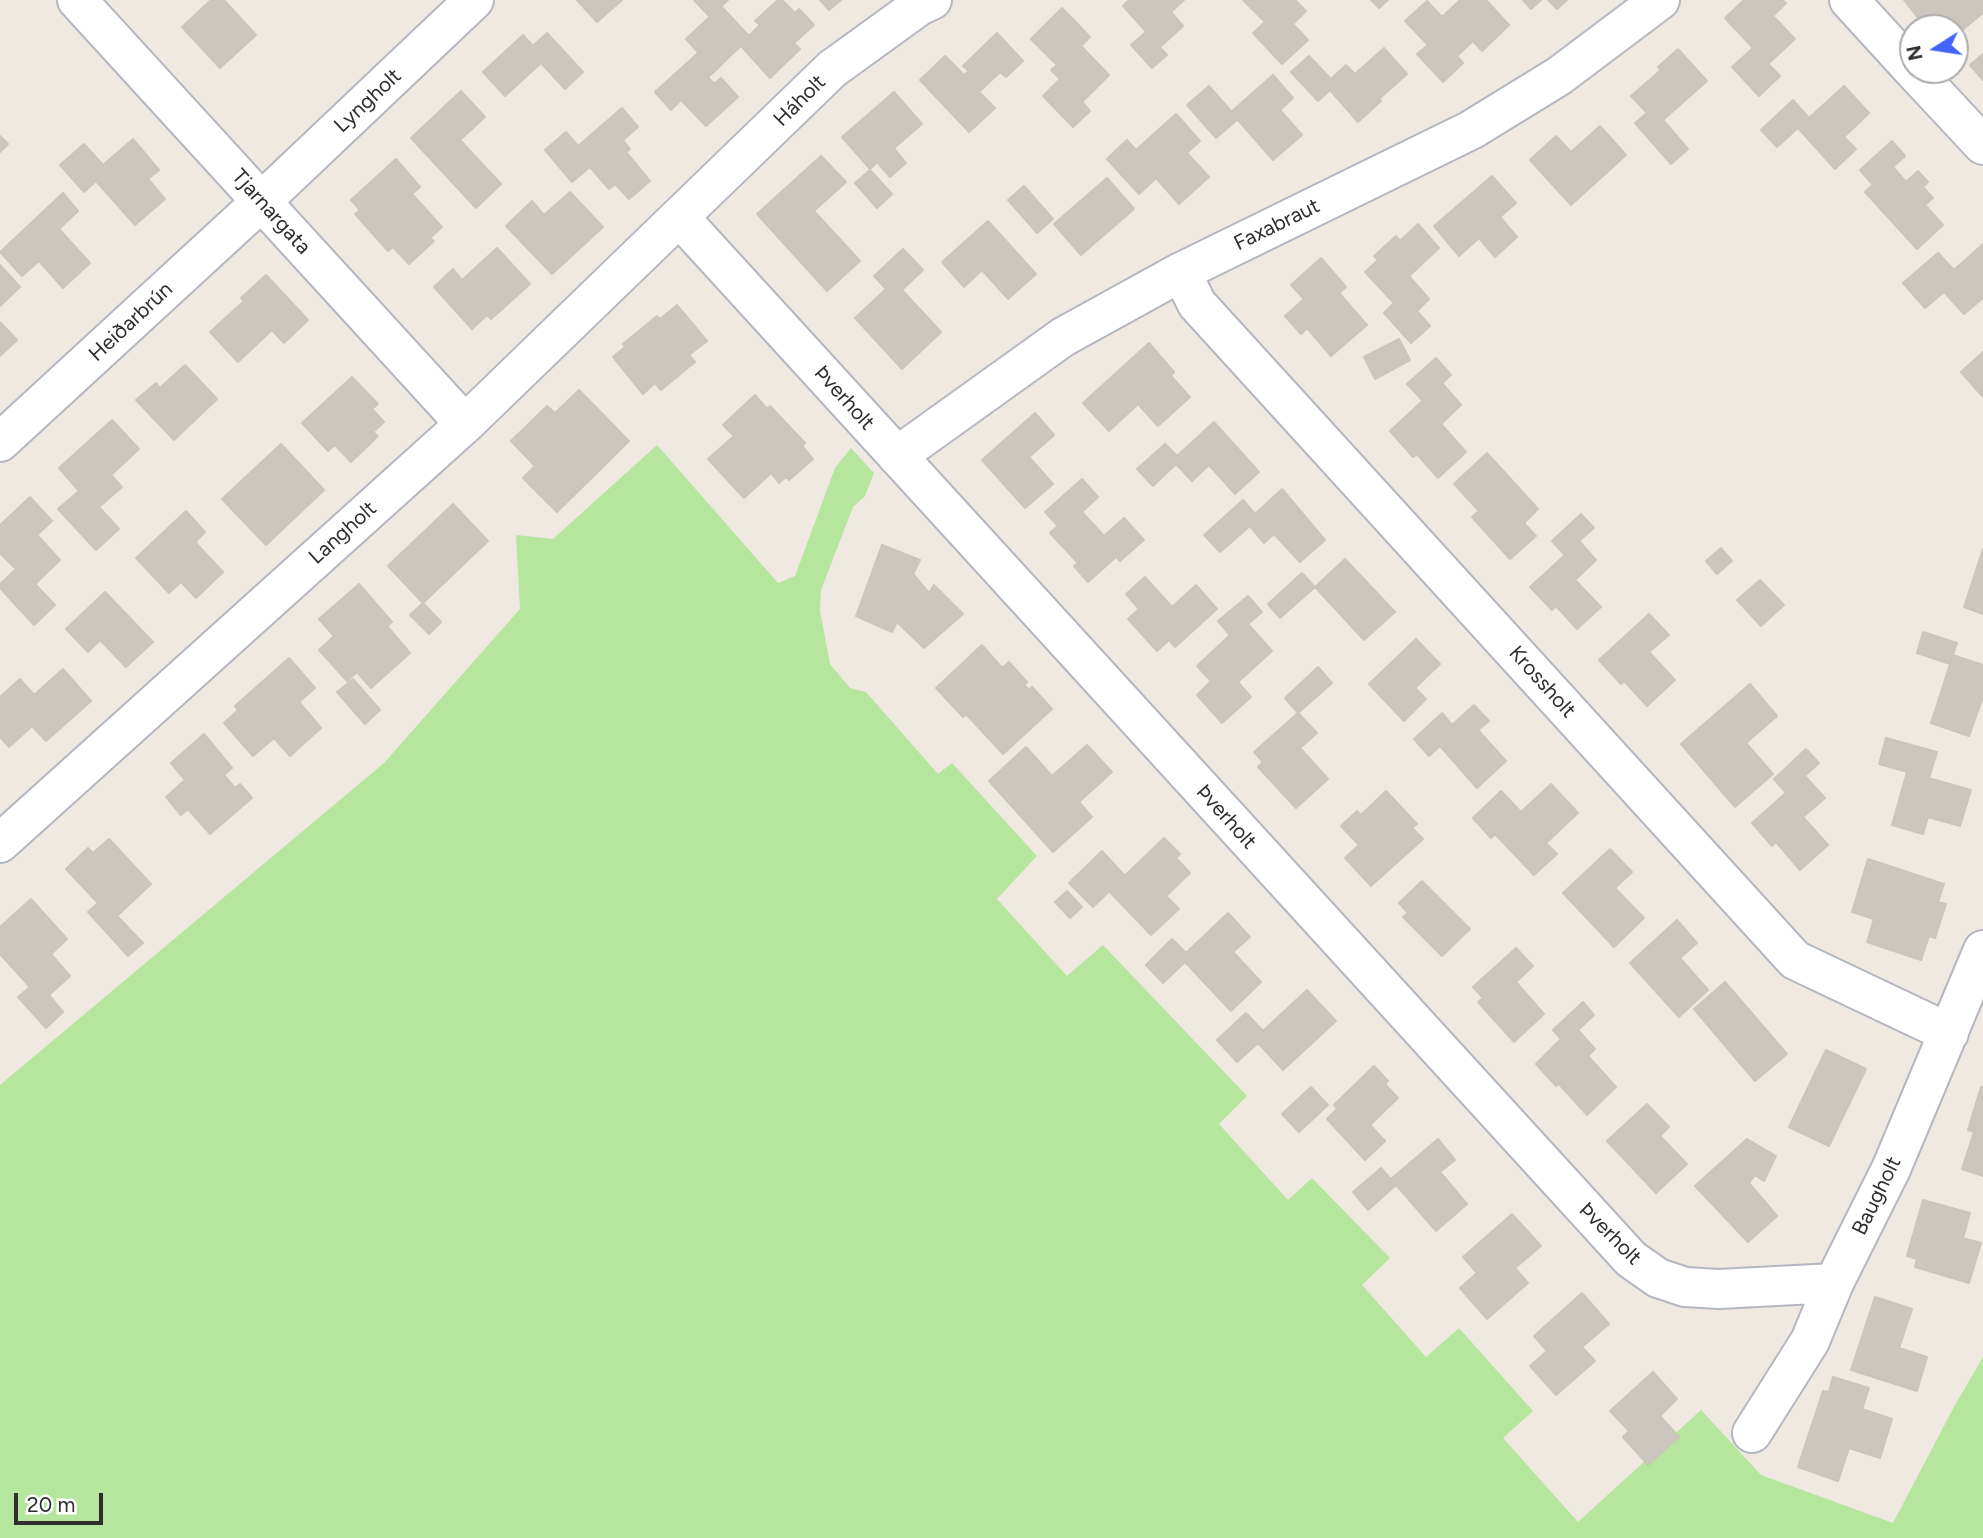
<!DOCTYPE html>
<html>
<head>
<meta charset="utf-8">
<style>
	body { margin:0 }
	#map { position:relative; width:1983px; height:1538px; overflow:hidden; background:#efe9e1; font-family:Figtree,sans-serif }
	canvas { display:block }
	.north { position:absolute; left:1899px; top:14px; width:70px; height:70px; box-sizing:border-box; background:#fff; border:2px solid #ababab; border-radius:50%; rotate:258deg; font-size:19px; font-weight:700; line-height:28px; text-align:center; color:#2e2e2e }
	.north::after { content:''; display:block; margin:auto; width:24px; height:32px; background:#4264fb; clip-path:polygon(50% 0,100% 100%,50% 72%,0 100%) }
	.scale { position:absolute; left:14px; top:1493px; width:89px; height:32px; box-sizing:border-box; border:4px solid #2e2e2e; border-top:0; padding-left:9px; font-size:21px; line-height:24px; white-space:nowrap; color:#2e2e2e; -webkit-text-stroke:5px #fff; paint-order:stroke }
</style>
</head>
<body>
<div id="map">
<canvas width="1983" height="1538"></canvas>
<div class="north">N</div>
<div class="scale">20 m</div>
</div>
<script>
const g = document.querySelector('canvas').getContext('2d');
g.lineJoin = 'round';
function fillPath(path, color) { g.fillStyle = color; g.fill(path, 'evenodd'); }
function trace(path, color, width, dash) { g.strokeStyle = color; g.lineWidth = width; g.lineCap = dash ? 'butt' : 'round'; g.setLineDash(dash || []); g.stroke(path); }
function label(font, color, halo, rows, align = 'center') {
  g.font = font + ' Figtree,sans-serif'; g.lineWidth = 6; g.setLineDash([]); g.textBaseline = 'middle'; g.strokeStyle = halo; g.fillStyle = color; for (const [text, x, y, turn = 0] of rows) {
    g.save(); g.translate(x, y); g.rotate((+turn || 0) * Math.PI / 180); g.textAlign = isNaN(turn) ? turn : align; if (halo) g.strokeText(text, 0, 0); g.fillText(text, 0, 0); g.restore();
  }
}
const green = new Path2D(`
	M657,445L778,583L795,576L835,468L851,448L874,473L865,496L853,507L821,590L820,611L830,664L850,688L866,692L938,774L952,763L1037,856L997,899L1067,976L1103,945L1247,1096L1219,1124L1288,1200L1312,1178L1390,1258L1362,1285L1426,1357L1459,1328L1533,1411L1503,1438L1578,1522L1701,1410L1761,1475L1893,1523L1955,1405L1983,1357V1538H0V1085L384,763L520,609L516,535L553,539Z`);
const building = new Path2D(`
	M211,0H224L256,35L220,68L182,27Z
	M577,0H622L597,22Z
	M694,0H728L710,17Z
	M778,0H782L795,13L799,9L814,25L794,43L800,49L770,78L741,46L730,56L702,24L721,6L749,36L760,25L755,21Z
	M820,0H841L829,10Z
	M1129,0H1184L1171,12L1183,26L1160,47L1123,6Z
	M1243,0H1295L1306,11L1293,24L1308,40L1282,64L1253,33L1265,22Z
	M1371,0H1388L1379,8Z
	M1460,0H1486L1509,25L1482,51L1473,41L1457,56L1463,63L1443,82L1417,54L1428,45L1405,21L1427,1L1442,17Z
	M1523,0H1541L1531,9Z
	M1548,0H1567L1557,9Z
	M1744,0H1782L1786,3L1773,16L1795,39L1768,64L1725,18Z
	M1904,0H1983V13L1955,36V28H1926Z
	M1062,8L1090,37L1081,46L1109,75L1082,102L1090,111L1073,127L1043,96L1060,79L1051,70L1057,65L1031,39Z
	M702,24L730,56L715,71L686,39Z
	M1146,32L1167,55L1152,68L1131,45Z
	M547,33L583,72L565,89L541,63L505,96L483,72L523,35L533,46Z
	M997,33L1023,61L1006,77L1000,72L979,92L995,108L969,132L920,80L945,56L964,75L969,71L963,66Z
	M1384,48L1407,74L1379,99L1381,101L1358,122L1330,90L1318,101L1291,72L1309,56L1331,79L1346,65L1355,74Z
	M1753,48L1780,76L1759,96L1732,67Z
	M1678,49L1707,81L1663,120L1688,149L1671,164L1635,123L1647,113L1631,96L1661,70L1658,67Z
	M698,53L715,71L708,77L714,84L721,78L738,97L706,126L681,100L671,110L655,92Z
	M1983,54V80L1970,65Z
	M1273,75L1293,98L1280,110L1302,135L1273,160L1231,112Z
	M1209,86L1238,119L1216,138L1187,105Z
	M1844,86L1869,113L1844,137L1856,149L1835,169L1798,128Z
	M461,91L485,117L460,140L501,184L476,208L411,138Z
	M894,92L922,124L894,148L906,163L890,177L877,162L870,169L842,137Z
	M1793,100L1809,118L1777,147L1761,130Z
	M622,108L638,127L623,140L630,149L626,152L650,181L629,199L615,184L609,189L590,167L572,182L545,150L566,132L578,146Z
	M1176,114L1200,141L1187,153L1209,177L1179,204L1156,178L1139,194L1107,159L1127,140L1136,150Z
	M1600,126L1626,155L1571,205L1530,160L1556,136L1571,152Z
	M0,136L8,144L0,152Z
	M133,139L159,170L148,179L165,199L135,225L96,181L84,192L60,165L84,144L103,165Z
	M1892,141L1905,156L1873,185L1860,170Z
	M821,156L846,182L814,211L860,261L827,291L757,214Z
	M396,159L420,187L412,194L442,227L430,238L434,241L409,264L393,247L388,251L355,214L360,210L351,200Z
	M1893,167L1906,182L1918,171L1928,182L1923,187L1933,198L1925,205L1943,225L1917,249L1865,192Z
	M870,170L892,194L877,208L855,183Z
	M1492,176L1516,203L1500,217L1517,237L1495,257L1479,238L1459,256L1434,226Z
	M1107,178L1134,209L1081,255L1054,224Z
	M1024,186L1053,219L1037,233L1008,200Z
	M570,192L603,227L552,274L506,226L532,201L544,215Z
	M63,193L78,211L59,229L90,263L63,288L39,261L22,276L0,252Z
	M988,221L1036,274L1008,299L982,270L964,287L942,262Z
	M1418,224L1439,248L1409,276L1429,299L1417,311L1430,326L1411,343L1384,313L1394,303L1365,272L1378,260L1374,256L1396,236L1400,241Z
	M1983,244V298L1964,314L1944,292L1925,308L1903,283L1938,253L1954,270Z
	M497,248L530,284L491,319L487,315L472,329L434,287L453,269L462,280Z
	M903,249L923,270L902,290L941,332L902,369L855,318L886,289L874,276Z
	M1321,258L1346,287L1339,293L1367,325L1331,356L1307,328L1301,334L1285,316L1304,299L1291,285Z
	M0,265L20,287L0,306Z
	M266,275L308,320L284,343L272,330L238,362L210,332L244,301L241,298Z
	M677,305L707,341L689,355L695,362L661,390L655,383L643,394L613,357L625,347L623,344L657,316L660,319Z
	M0,322L17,340L0,356Z
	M1399,339L1410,360L1375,379L1364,357Z
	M1149,343L1174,372L1171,376L1190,397L1158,426L1138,404L1109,431L1083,403Z
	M1983,352V397L1961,372Z
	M1436,358L1451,375L1423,401L1407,384Z
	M185,365L217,399L174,440L136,400L156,383L160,388Z
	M352,377L378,404L372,409L384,422L373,432L378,436L351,462L335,445L328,451L302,423Z
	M1442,383L1461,405L1441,424L1466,452L1438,478L1417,454L1413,457L1390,431Z
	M579,390L629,441L557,512L523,478L535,466L511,441L547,406L555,413Z
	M755,395L767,409L770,406L805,443L802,446L813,459L789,480L786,477L779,483L771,473L744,498L708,459L734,436L723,425Z
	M1035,413L1054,435L1029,457L1053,484L1025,508L982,460Z
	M112,420L139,449L111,475L122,487L99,507L119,529L96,550L58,509L79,491L59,468Z
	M1214,422L1259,472L1235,494L1209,465L1192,481L1176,464L1153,486L1137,469L1165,444L1177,456Z
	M281,444L324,490L266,545L222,499Z
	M1487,453L1538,509L1524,523L1536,536L1510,559L1472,517L1479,511L1454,484Z
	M1082,479L1098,497L1082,512L1104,536L1124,518L1144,540L1120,561L1116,557L1088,582L1074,566L1078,563L1050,533L1058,526L1045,512Z
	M1282,489L1325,540L1300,562L1274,534L1264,543L1250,526L1220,552L1204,535L1243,500L1255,514Z
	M30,497L52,521L37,535L60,560L35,584L55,605L34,625L0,588V584L16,569L0,553V525Z
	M453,504L488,541L423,603L388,566Z
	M186,511L205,532L195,542L223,572L196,598L181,582L169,593L136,558Z
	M1581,514L1594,528L1579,541L1596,560L1575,580L1601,607L1577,629L1556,606L1552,610L1530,587L1565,555L1552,541Z
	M882,545L920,560L913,574L929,593L934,585L963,614L924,648L897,622L892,632L856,616Z
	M1721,548L1732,561L1717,574L1706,561Z
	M1983,549V614L1964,607Z
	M1345,559L1395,612L1364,640L1315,587Z
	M1302,573L1315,587L1280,618L1268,604Z
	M1145,577L1172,607L1196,585L1217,609L1175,647L1169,640L1157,651L1128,619L1139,609L1126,594Z
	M1760,580L1784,605L1761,626L1737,600Z
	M359,584L392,622L387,626L410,653L371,688L357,672L347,681L319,650L334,636L319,619Z
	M105,592L153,642L126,667L100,640L88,652L66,629Z
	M1248,596L1262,612L1248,624L1272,651L1238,682L1251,697L1222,723L1197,695L1211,681L1197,666L1230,635L1218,621Z
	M423,603L441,622L429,634L410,615Z
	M1649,614L1669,635L1649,652L1675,680L1647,706L1624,681L1621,684L1599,660Z
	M1923,632L1957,643L1950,664L1917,653Z
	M1416,639L1440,664L1415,688L1426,699L1404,721L1369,684Z
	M982,645L1002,668L1009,662L1027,682L1024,685L1029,690L1032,687L1052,709L1003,754L966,714L963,717L936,688Z
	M1953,655L1983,665V697L1969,736L1931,723Z
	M289,658L315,688L299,702L321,728L290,756L274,738L253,756L224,723L238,710L235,706Z
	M1318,667L1332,683L1298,713L1285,698Z
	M63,669L91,701L46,741L32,726L9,747L0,737V697L20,679L34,695Z
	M353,679L380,710L365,724L337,692Z
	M1750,684L1777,716L1746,743L1773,774L1735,807L1681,744Z
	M1474,705L1489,721L1478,730L1506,761L1477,788L1440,746L1429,756L1414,739L1442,713L1452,725Z
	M1298,713L1317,733L1300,748L1328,779L1296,808L1258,767L1263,762L1254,752Z
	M204,734L232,768L224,775L235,788L240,784L252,798L210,834L188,809L181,815L166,797L185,780L171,763Z
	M1886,738L1937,752L1929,778L1879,764Z
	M1087,745L1112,772L1079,802L1092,817L1053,852L989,781L1026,747L1052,776Z
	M1806,749L1819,763L1786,793L1774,779Z
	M1907,772L1971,790L1960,826L1928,817L1923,834L1892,825Z
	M1805,776L1825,798L1803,817L1828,845L1800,870L1776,842L1772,846L1752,823Z
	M1551,784L1578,813L1546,843L1557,854L1534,875L1495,834L1491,838L1473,818L1501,791L1521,812Z
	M1386,791L1417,824L1412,828L1423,839L1371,886L1345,858L1359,845L1341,826L1357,811L1361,815Z
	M1164,838L1180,854L1176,858L1190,873L1166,896L1179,909L1151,935L1109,891Z
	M109,839L151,884L117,916L143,943L128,956L88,912L98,903L66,869L88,848L93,853Z
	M1610,849L1632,872L1615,888L1644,918L1614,947L1563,893Z
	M1102,851L1125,876L1093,907L1069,883Z
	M1868,859L1944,884L1938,902L1946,904L1935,938L1929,936L1921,960L1867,942L1874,919L1852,912Z
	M1422,881L1470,929L1442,956L1403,917L1408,913L1399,903Z
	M1067,891L1082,907L1070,918L1055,902Z
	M31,899L67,939L51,954L70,976L49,995L63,1012L46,1028L18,997L30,987L0,954V927Z
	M1228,913L1250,937L1233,952L1261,982L1231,1011L1185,962L1163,983L1146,965L1172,939L1186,953Z
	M1677,920L1697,943L1680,958L1708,990L1679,1017L1630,963Z
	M1516,948L1533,966L1516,982L1544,1014L1514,1042L1478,1002L1483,998L1473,987Z
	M1725,982L1787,1054L1755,1081L1694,1009Z
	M1307,990L1336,1021L1283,1070L1258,1043L1237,1062L1217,1040L1246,1013L1263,1031Z
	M1583,1002L1594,1015L1578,1030L1595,1049L1588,1056L1616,1087L1587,1115L1559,1084L1556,1086L1536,1064L1561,1039L1553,1030Z
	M1826,1050L1866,1069L1829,1146L1789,1127Z
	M1374,1066L1388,1081L1385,1084L1398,1098L1370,1125L1385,1141L1365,1160L1327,1119L1337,1109L1334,1105Z
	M1311,1087L1328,1105L1299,1132L1282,1114Z
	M1981,1087H1983V1176L1962,1169L1974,1132L1968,1130Z
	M1647,1104L1669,1127L1660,1136L1687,1164L1656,1193L1607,1141Z
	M1438,1139L1455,1160L1440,1172L1467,1204L1436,1231L1391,1179Z
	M1747,1139L1776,1156L1764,1181L1755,1175L1749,1183L1777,1216L1748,1242L1695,1186Z
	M1381,1168L1396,1185L1368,1210L1353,1192Z
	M1923,1200L1970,1213L1963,1238L1981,1243L1969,1283L1915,1267L1917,1259L1907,1256Z
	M1512,1214L1541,1246L1515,1268L1528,1283L1487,1319L1460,1288L1477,1273L1463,1257Z
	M1582,1293L1609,1324L1582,1347L1595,1361L1556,1395L1530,1366L1547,1351L1534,1336Z
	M1875,1297L1912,1309L1899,1348L1927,1357L1917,1391L1851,1370Z
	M1653,1372L1677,1399L1660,1416L1679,1437L1648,1465L1623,1437L1629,1431L1610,1411Z
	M1833,1377L1869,1388L1862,1409L1892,1419L1880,1458L1849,1448L1838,1481L1798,1467L1823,1391L1829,1392Z`);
const minor = new Path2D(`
	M77,0L465,424
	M1849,0L1913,70
	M1913,70L1983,145
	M680,218L1631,1259L1658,1278L1685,1287L1719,1289L1834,1283
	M1181,272L1197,304L1795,960L1949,1033
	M0,442L262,201L474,0
	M897,456L1063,337L1181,272L1471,130L1559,76L1660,0
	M0,843L465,424L832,69L919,6L932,0
	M1752,1433L1810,1341L1834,1283L1891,1169L1983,950`);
const streetNames = [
	["Lyngholt",368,101,-43],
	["Háholt",800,101,-45],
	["Tjarnargata",271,212,48],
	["Faxabraut",1277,225,-26],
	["Heiðarbrún",131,322,-43],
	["Þverholt",844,398,48],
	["Langholt",343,533,-42],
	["Krossholt",1542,682,48],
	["Þverholt",1226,817,48],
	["Baugholt",1877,1196,-64],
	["Þverholt",1610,1234,45]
];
fillPath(green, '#b6e59e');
fillPath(building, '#cbc7bf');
trace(building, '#cbc5ba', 2);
trace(minor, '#b4b7c1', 42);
trace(minor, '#fff', 38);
label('21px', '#2e2e2e', '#fff', streetNames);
</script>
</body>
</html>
